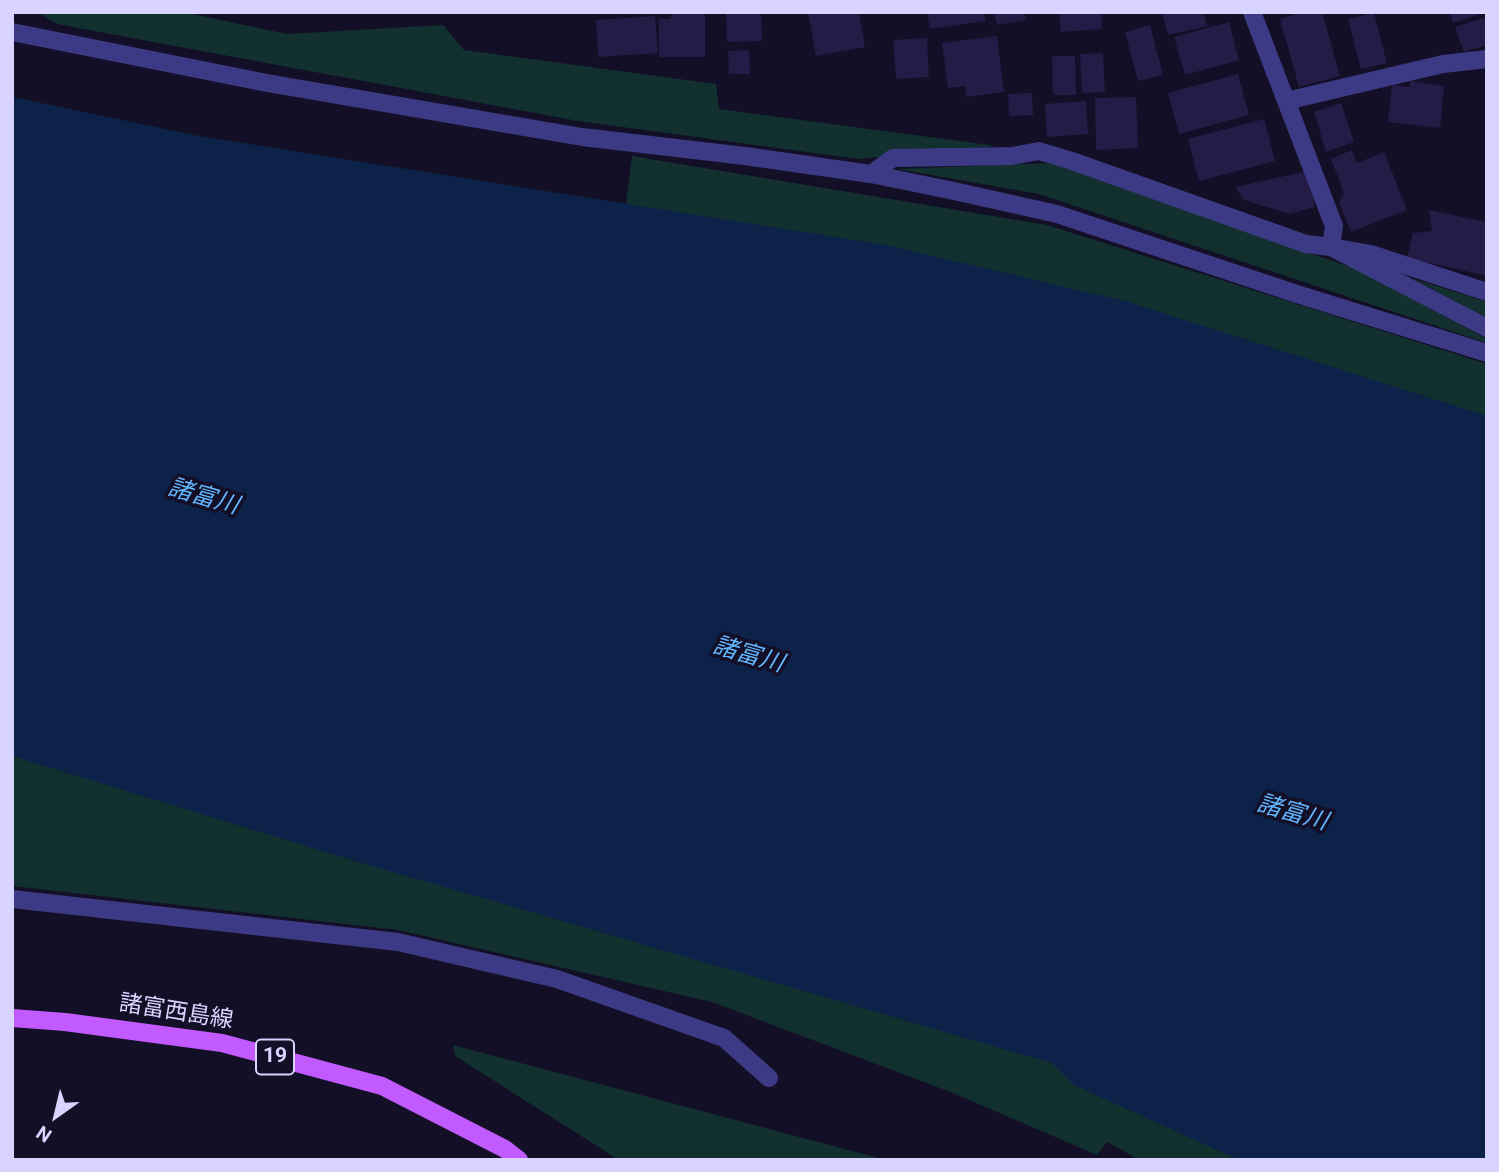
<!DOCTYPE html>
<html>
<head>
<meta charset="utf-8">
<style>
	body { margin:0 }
	#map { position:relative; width:1499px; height:1172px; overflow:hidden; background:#130f26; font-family:Roboto,sans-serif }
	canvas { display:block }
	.frame { position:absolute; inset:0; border:14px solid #d9d4ff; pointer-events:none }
	.north { position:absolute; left:21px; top:1081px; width:70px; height:70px; -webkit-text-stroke:5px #130f26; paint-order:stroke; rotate:214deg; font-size:19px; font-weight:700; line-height:28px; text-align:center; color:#d9d4ff }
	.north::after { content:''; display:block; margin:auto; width:24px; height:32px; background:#d9d4ff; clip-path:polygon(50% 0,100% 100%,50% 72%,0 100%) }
</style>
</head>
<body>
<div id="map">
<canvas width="1499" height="1172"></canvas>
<div class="frame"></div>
<div class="north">N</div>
</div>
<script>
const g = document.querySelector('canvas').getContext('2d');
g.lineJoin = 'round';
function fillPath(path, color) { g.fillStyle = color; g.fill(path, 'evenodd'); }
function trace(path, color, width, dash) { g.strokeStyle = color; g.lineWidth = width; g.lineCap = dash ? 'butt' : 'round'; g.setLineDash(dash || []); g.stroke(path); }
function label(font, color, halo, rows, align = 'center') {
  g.font = font + ' Roboto,"Noto Sans JP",sans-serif'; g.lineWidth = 7; g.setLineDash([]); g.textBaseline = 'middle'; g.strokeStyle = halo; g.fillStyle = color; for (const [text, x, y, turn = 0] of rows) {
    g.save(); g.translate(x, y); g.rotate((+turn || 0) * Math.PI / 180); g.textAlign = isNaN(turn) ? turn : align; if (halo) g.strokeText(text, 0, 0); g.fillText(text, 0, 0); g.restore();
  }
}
const green = new Path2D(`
	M37,12H183L287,34L443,25L464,50L716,84L719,109L997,146L859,159L578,121L57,24Z
	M12,97L198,136L626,204L632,156L1047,225L1487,364V459L158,162Z
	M1050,163L1359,270L1487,339V343L1039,194L897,169Z
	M1411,278L1487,302V318Z
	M12,734L1020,1033L1299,1160H1140L1107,1142L1097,1155L953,1093L712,1002L398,930L12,886Z
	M453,1045L886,1160H619L455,1056Z`);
const water = new Path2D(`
	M12,97L198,136L886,245L1125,301L1487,416V1160H1239L1074,1085L1052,1063L355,861L12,756Z`);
const building = new Path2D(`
	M671,12H705V57H659V19H671Z
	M726,12H761L762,41L727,42Z
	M808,12H859L865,47L816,56Z
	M927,12H984L986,21L930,29Z
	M994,12H1024L1026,20L997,25Z
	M1059,12H1101L1102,29L1061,32Z
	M1162,12H1203L1207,26L1168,35Z
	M1304,12H1322L1340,76L1299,87L1280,19Z
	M1449,12H1483V13L1453,23Z
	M1374,13L1387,63L1361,69L1348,19Z
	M655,16L658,53L598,57L596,20Z
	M1487,17V45L1464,52L1455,27Z
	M1229,22L1239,60L1185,75L1174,37Z
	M1150,25L1163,75L1138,81L1125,32Z
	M997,36L1004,92L966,97L965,86L948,88L942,43Z
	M927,38L929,77L896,79L893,40Z
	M749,50L750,74H729L728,51Z
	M1103,53L1105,92L1082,93L1080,54Z
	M1052,56H1075L1076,95H1053Z
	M1238,74L1249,115L1179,134L1168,93Z
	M1410,81L1444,86L1440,128L1388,122L1392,85L1410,87Z
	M1032,93L1033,115L1009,116L1008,94Z
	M1136,97L1138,148L1096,150L1095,98Z
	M1086,101L1088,134L1047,137L1045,104Z
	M1341,103L1354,142L1326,152L1314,112Z
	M1264,119L1275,161L1199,181L1188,139Z
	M1352,150L1357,163L1384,152L1407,210L1351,232L1339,202L1344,193L1331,159Z
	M1308,171L1315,207L1289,214L1244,200L1235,187Z
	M1429,210L1487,222V276L1407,258L1413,233L1432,231Z`);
const minor = new Path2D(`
	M1252,12L1334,226L1331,247L1371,254L1487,292
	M12,32L267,83L582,137L745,156L871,174L954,191L1057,214L1297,294L1487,353
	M1286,101L1443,64L1487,59
	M871,174L893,158L1012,156L1039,151L1072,161L1306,244L1331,247L1487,328
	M12,899L398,942L557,979L724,1038L769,1078`);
const major = new Path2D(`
	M12,1018L65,1022L222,1043L382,1086L505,1149L519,1160`);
const shields = [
	[275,1057,38]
];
const shieldNames = [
	["19",275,1057]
];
const streetNames = [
	["諸富西島線",176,1013,9]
];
const waterNames = [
	["諸富川",203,498,16],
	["諸富川",748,656,16],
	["諸富川",1292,814,16]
];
fillPath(green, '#12302f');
fillPath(water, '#0c2248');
fillPath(building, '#241b47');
trace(minor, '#3d3a85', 18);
trace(major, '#c25bff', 18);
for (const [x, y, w] of shields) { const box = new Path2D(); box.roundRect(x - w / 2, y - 17.5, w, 35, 5); g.fillStyle = '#130f26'; g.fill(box); trace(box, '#d9d4ff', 2); }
label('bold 21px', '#d9d4ff', null, shieldNames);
label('23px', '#d9d4ff', '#130f26', streetNames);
label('italic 24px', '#62b6ff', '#130f26', waterNames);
</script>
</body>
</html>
